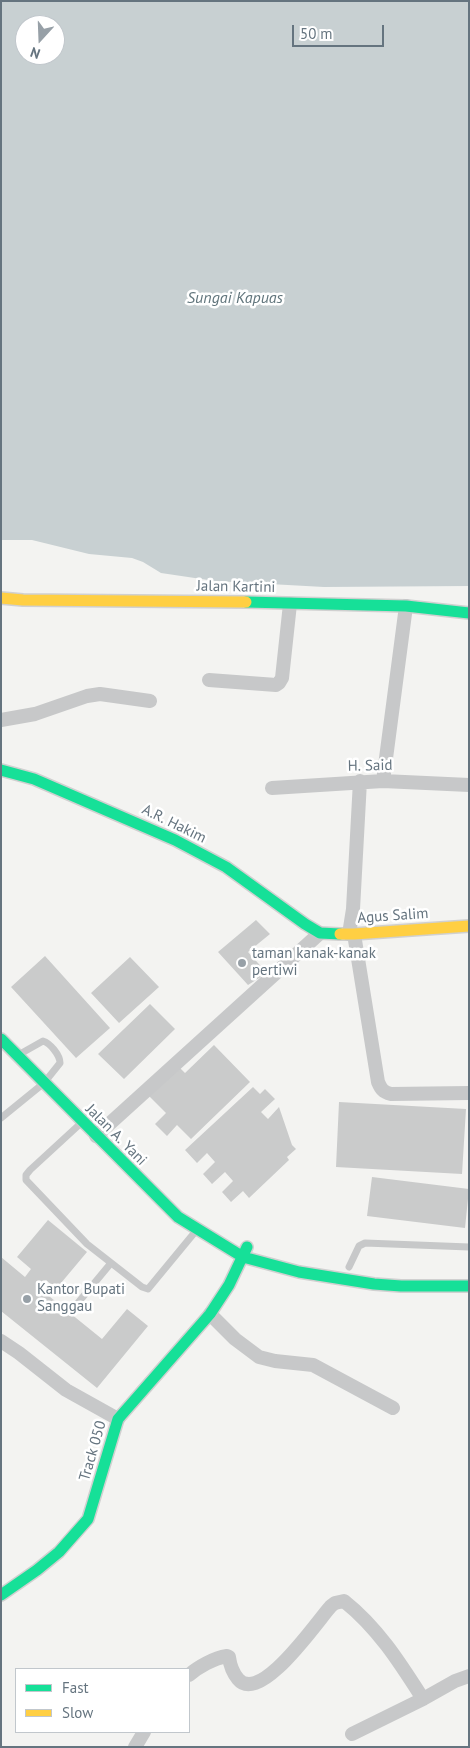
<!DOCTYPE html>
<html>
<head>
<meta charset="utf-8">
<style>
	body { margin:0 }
	#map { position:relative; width:470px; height:1748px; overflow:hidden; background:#f3f3f1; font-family:"PT Sans",sans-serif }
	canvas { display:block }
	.frame { position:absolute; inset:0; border:2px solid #65747f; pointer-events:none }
	.legend { position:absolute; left:15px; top:1668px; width:175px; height:65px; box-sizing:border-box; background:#fff; border:1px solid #c1c7cc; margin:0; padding:6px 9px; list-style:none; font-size:15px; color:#65747f }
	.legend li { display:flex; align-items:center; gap:10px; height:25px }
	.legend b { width:25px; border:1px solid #c1c7cc }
	.north { position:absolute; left:15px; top:15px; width:50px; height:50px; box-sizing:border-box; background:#fff; border:1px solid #c1c7cc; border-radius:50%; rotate:200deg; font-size:14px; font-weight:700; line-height:20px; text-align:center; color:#65747f }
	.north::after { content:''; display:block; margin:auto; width:18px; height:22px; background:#97a0a7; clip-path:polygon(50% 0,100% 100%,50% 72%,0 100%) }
	.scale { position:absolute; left:292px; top:25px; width:92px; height:22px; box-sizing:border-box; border:2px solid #65747f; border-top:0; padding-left:6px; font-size:15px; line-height:18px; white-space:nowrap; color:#65747f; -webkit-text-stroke:4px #fff; paint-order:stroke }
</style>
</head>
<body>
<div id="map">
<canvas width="470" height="1748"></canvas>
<div class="frame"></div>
<ul class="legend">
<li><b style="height:6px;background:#16e098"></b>Fast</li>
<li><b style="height:6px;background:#ffcf43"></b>Slow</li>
</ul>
<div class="north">N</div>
<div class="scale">50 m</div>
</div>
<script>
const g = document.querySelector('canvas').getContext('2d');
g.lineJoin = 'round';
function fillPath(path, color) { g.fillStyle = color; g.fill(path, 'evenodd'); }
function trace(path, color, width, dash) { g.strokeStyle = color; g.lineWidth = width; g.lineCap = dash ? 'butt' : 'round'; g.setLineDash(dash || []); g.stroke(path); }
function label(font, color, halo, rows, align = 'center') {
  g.font = font + ' "PT Sans",sans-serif'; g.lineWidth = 5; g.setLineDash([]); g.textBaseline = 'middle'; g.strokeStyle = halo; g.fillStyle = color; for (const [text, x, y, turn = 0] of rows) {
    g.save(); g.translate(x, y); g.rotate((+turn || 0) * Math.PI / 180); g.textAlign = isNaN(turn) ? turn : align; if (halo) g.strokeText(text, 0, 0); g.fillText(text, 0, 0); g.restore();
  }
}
const water = new Path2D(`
	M1,1H469V586L324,587L215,581L161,573L143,562L132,558L89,554L32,540H1ZM25,25H55V55H25Z`);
const building = new Path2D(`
	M256,920L270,934L248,952L267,973L248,985L218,952Z
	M45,956L110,1028L76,1058L11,987Z
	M130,957L159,987L119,1023L91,993Z
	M150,1004L175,1029L124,1079L98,1054Z
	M214,1045L250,1082L191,1139L177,1125L167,1136L155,1124L166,1113L149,1096L179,1067L185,1073Z
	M253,1087L260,1094L265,1089L275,1099L261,1112L268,1119L279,1107L292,1145L296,1149L287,1157L289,1160L249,1198L243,1191L231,1202L222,1192L233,1181L225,1172L212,1184L203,1174L215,1162L207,1153L197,1163L185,1150Z
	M339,1102L466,1109L462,1174L336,1167Z
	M372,1177L469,1189L465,1228L367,1216Z
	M48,1220L87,1252L56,1289L46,1280L39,1288L102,1339L127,1309L148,1326L97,1388L1,1311V1257L25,1277L31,1269L17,1257Z`);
const lane = new Path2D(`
	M1,1118L44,1083L60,1063C60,1055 50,1043 43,1041L20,1054
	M80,1124L30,1170L26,1175V1180L87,1244L142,1287L148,1289L195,1232
	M349,1267L359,1246L365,1243L469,1247
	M77,1304L111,1263`);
const street = new Path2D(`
	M209,680L276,685L279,683L282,678L290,604
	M1,720L35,714L87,696L100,694L150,701
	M383,781L406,606
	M272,788L383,781L469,785
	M349,934L353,909L360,781
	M354,934L378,1082C381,1089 383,1092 391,1094L469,1093
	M96,1136L320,933
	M210,1314L235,1339L259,1357L275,1361L313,1365L393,1408
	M1,1341L19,1353L66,1390L118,1419
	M189,1675C198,1667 214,1658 227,1656L229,1657C230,1665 233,1673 238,1679C260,1706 318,1620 331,1606L335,1603L344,1601C378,1628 400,1663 423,1699
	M352,1734L423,1699L455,1681L469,1676
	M135,1747L144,1732`);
const fast = new Path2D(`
	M246,602L406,606L469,613
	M1,770L34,779L175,840L226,867L305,924L320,933L340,934
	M1,1039L178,1217L243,1257L299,1272L374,1284L401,1286H469
	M1,1595L37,1570L59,1552L88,1519L118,1419L210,1314L229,1285L247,1247`);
const slow = new Path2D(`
	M1,598L23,600L246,602
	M340,934H354L469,926`);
const markers = [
	[242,963,5,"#97a0a7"],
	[27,1299,5,"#97a0a7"]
];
const streetNames = [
	["Jalan Kartini",236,587,1],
	["H. Said",370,766,-1],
	["A.R. Hakim",174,824,26],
	["Agus Salim",393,916,-4],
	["Jalan A. Yani",116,1135,45],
	["Track 050",93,1451,-74]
];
const poiNames = [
	["taman kanak-kanak",252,954],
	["pertiwi",252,971],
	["Kantor Bupati",37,1290],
	["Sanggau",37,1307]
];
const waterNames = [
	["Sungai Kapuas",235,298]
];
fillPath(water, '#c8d0d2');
fillPath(building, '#cacbcb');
trace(fast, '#d0d0d0', 14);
trace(slow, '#d0d0d0', 14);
trace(lane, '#c7c8c9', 7);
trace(street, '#c7c8c9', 14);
trace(fast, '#16e098', 11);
trace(slow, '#ffcf43', 11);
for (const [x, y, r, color] of markers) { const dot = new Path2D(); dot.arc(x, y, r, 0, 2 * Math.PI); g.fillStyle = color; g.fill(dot); trace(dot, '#fff', 2); }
label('15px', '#65747f', '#fff', streetNames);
label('15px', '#65747f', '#fff', poiNames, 'left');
label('italic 16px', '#61757c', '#fff', waterNames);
</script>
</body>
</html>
